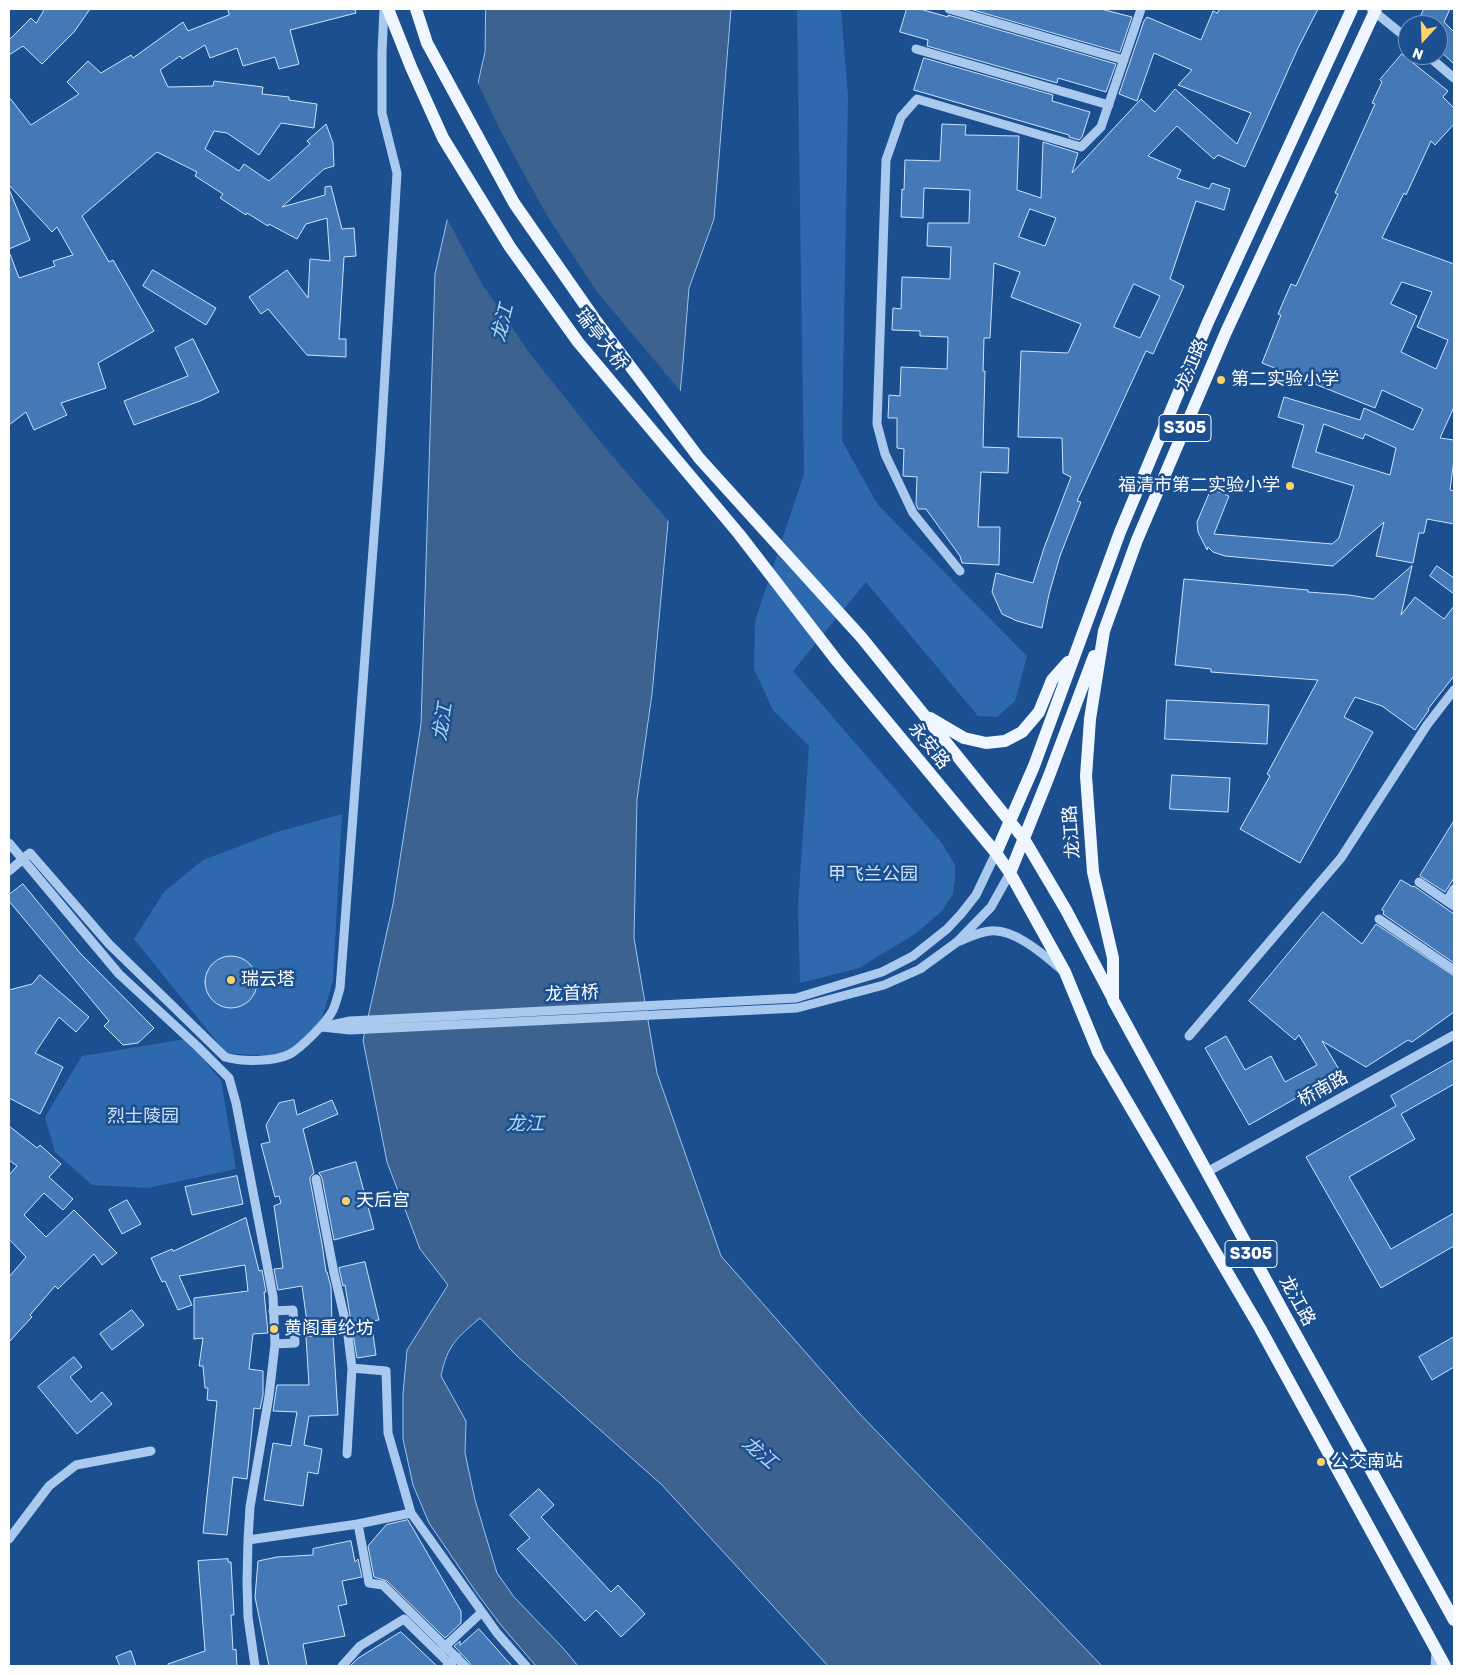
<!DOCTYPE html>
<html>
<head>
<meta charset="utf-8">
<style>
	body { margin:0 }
	#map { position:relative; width:1463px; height:1675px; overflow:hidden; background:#1b4f8f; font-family:Rubik,sans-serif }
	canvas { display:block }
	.frame { position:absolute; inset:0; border:10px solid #fff; pointer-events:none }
	.north { position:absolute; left:1398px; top:15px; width:50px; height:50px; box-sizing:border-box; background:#1b4f8f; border:1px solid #7695bc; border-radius:50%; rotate:200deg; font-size:14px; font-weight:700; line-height:20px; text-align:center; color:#fff }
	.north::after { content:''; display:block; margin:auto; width:18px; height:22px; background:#ffd166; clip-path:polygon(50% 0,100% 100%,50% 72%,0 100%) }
</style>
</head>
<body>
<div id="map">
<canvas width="1463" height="1675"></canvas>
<div class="frame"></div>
<div class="north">N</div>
</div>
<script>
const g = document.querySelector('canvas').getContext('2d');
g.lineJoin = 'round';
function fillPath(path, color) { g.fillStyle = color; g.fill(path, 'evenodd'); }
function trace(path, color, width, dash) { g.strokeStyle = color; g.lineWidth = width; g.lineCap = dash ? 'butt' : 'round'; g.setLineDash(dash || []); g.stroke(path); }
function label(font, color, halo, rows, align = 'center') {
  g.font = font + ' Rubik,"Noto Sans SC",sans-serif'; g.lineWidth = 5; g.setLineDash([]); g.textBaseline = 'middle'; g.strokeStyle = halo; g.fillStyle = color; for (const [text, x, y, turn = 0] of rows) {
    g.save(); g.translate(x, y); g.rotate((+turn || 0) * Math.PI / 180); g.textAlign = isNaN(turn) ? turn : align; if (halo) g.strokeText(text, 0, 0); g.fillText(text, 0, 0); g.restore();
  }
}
const green = new Path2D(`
	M797,9H841L848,96L842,441L878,505L1027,656L1015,701L997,717L978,716L866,582L793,671L941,842L955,865V879L953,894L942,911L915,934L859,968L800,983L798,906L809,746L773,710L754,669L755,621L804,474Z
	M342,814L333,981L322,1018L314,1029L287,1051L265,1056L226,1053L134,939L164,892L203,860L277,832Z
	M186,1039L221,1080L236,1169L148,1188L92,1185L55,1152L45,1117L82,1056Z`);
const water = new Path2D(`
	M486,9H731L714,219L689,288L683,362L652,694L637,799L634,938L657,1073L721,1256L858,1412L1102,1666H828L662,1485L517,1356L480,1318C458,1337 447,1345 441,1376L466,1421L465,1453L475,1500L497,1573L514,1597L563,1648L578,1666H536L500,1624L476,1592L429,1523L413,1485L403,1439V1394L407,1350L448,1285L420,1249L387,1162L363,1040L393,904L421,724L435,274L485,52Z`);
const pier = new Path2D(`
	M476,79L500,130L546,214L597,292L683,394L671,524L602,444L531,355L482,284L446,217Z`);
const building = new Path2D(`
	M45,9H90L74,32L42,64L23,46L9,55V40L31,18L36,23Z
	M228,9H355L356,13L290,30L299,64L279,69L275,57L243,66L237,48L210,58L205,45L182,59L180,56L160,70L168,87L213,86L214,81L263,87L262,94L289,97V100L317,104L314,128L281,123L259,155L227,133L214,131L205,149L239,171L244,164L269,181L310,144L307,141L326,124L333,143L334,166L324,169L282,207L325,195V187L331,186L342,229L354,228L356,256L344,257L339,339H346V357L307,355L268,309L261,314L249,297L287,270L308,298L310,259L330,261L327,218L306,224L297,239L269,224L268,226L247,213L246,215L220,198L223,194L195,176L197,172L157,152L82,216L109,262L113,260L154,331L98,363L106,388L61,403L67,415L34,430L26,412L9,425V254H10L19,278L55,266L53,261L73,255L57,227L52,232L9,185V97L31,125L79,94L67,82L88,61L101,73L131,55L133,58L183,22L188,31L229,15Z
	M907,9H920L948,17V15L1116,64L1106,92L1058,78L1057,83L927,46L928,40L900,32Z
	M970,9H1101L1132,17L1120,52Z
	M1220,9H1318L1298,48L1245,167L1218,155L1214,159L1177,126L1148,156L1181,170L1177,178L1209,189L1212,183L1230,189L1224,210L1196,201L1170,279L1184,286L1153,354L1146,351L1077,501L1081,502L1060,556L1049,594L1042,628L1017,621L1002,614L992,592L996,573L1033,583L1044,548L1071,477L1063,473L1062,438L1018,437L1021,351L1068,353L1081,324L1011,297L1020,272L994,263L990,338H984L983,371H985L983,447L1009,448L1008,473L981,472L978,527H1000L999,565L962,563L960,556L926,509H918L916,504L917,477L903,476L904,449L897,448V418H888L889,395L900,396L901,367L947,369L948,337L920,336V331L892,330L893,308L901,309L902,277L950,279L951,247L927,246L928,223H969L970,190L924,188L923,218L901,217L902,189L904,190L905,160L940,161L942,124L966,125L965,135L1019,136L1017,190L1041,198L1043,142L1078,153L1072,173L1141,99L1155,112L1175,89L1237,144L1251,113L1178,85L1192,70L1154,53L1137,101L1119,94L1144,21L1147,17L1201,40L1213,11L1217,13ZM1030,209L1056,218L1045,246L1019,237ZM1134,284L1160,296L1140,338L1114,327Z
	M1424,9H1450L1444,22L1454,32V64L1438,49V25H1417Z
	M1402,54L1448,91L1443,97L1454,108V124L1435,145L1431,141L1406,195L1404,193L1382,238L1454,264V407L1440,438L1454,440V460L1450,490L1454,491V524L1427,519L1424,533H1419L1413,563L1376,556L1384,522L1333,566L1225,556L1213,552L1208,547L1207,550L1198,532L1197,522L1211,489L1229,496L1214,534L1332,544L1339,538L1354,486L1292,467L1304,425L1278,417L1284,397L1360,420L1364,408L1413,430L1423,409L1382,390L1375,408L1262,363L1281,315L1278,314L1291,284L1296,286L1338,194L1335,193L1375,104L1372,103L1382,82L1380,80ZM1402,282L1432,292L1417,327L1448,340L1436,369L1401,352L1417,316L1391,304ZM1324,424L1363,439L1365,434L1396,448L1390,475L1316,452Z
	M924,58L1053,95L1052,101L1090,112L1082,137L1079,140L1069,137V135L914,90Z
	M9,189L30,240L9,249Z
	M153,270L216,308L206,325L143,286Z
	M193,339L219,392L200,401L134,425L124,401L188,376L175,348Z
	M1412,566L1401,615L1415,597L1444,619L1454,606V676L1428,709L1429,710L1415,730L1382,706L1355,697L1344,717L1373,732L1300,863L1240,829L1270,776L1267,774L1318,680L1211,672V669L1175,665L1184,579L1308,590V592L1349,595L1373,599Z
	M1437,566L1454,578V594L1430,576Z
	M1167,700L1269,705L1267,744L1165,739Z
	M1172,775L1230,778L1228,812L1170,809Z
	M1454,821V878L1445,892L1420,876Z
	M1401,880L1413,887L1414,886L1454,914V963L1383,914L1384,911L1382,910Z
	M23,884L80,953L154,1028L138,1043L123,1045L104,1026L109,1021L9,901V895Z
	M1323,912L1362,944L1376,924L1454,976V1012L1412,1042L1408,1040L1366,1067L1322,1041L1343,1076L1328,1085L1326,1081L1249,1125L1205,1048L1226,1036L1245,1070L1271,1056L1285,1082L1317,1065L1299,1035L1295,1040L1249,1001Z
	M205 982a26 26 0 1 1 52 0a26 26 0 1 1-52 0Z
	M40,975L89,1017L76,1032L59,1017L35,1053L63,1067L40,1114L9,1098V990L32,984Z
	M1454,1060V1084L1401,1114L1415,1139L1349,1177L1391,1249L1454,1213V1246L1381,1288L1306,1157L1396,1106L1391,1096Z
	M294,1100L297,1115L332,1100L338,1114L303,1129L314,1173L310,1177V1180L322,1244L326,1272H327L331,1287L332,1323L305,1325V1322H307L302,1286L278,1290L274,1269L283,1268L274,1206L281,1203L279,1196L275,1197L261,1144L270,1142L266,1125L279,1103Z
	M9,1126L37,1148L40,1145L61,1164L49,1177L73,1199L63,1210L44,1193L24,1215L46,1237L74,1210L117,1253L102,1265L94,1254L58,1289L55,1286L30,1315L32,1317L9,1342V1277L26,1257L9,1239V1175L17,1166L9,1160Z
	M356,1162L374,1229L334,1240L322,1178L319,1173Z
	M237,1176L243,1204L192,1215L185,1187Z
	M127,1200L141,1224L122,1234L109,1210Z
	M246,1218L259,1271L262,1270L266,1292H264L268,1333L253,1334L249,1369L263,1371V1395L260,1409L254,1408L247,1479L233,1477L227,1535L203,1533L217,1401L207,1400L208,1388H205L203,1366H199L203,1338L194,1339V1298L248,1291L245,1265L179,1276L192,1305L178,1310L165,1281L162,1282L151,1258L172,1249L173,1251Z
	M365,1262L379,1320L371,1321L376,1355L357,1358L345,1285L343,1286L339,1268Z
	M132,1310L144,1325L112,1350L100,1334Z
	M333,1335L338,1415L309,1416L304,1445L322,1449L318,1474L308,1472L303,1506L264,1500L273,1443L291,1446L297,1412L273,1411L277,1385H309L306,1337Z
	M1454,1337V1367L1432,1380L1419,1357Z
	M74,1357L82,1367L70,1377L91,1402L102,1392L112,1404L77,1434L38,1387Z
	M539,1489L554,1505L541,1517L611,1592L618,1585L645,1614L621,1637L596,1610L585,1621L517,1549L530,1538L510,1515Z
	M408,1520L461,1611V1623L445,1638L387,1581L374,1577L368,1546L386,1525Z
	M351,1541L355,1562L358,1559L362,1577L342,1581L347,1604L338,1606L345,1636L303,1644L307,1666H269L255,1597L258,1561L277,1557L313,1555V1549Z
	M228,1559V1562H231L234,1615H231L233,1650L236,1649L237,1666H168V1664L205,1651L198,1561Z
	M479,1629L512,1666H471L469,1662L454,1646L460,1641V1645Z
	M401,1632L437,1666H350L357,1659Z
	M131,1651L136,1666H120L116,1657Z`);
const minor = new Path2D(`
	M949,9L1124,60
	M1371,9L1408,39
	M916,49L1109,105
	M1427,55L1454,78
	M960,571L913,513L885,454L877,424L886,160L901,117L917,99L1081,147L1101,127L1141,9
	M9,843L119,974L197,1046L229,1078L236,1103L273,1296L275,1344L269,1396L250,1507L248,1540L247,1582L248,1617L255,1666
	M9,871L30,853L109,944L225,1057C242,1062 274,1062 290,1054C302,1047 327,1022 333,1010C336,1003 338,995 340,988L380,456L397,173L382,113V52L384,9
	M1419,882L1454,906
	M1447,901L1454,889
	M1379,919L1454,970
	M960,941C970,937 979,932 990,931C1014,928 1044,955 1061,969
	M331,1025L350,1021L796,998L882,972L913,956L947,929L961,914L976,895L996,853
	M322,1027L350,1030L797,1008L884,985L920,969L957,942L991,907L1010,873
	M1189,1036L1341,858L1427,725L1454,690
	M1207,1172L1454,1035
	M316,1179L334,1273L347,1328L352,1368L347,1454
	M273,1311L293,1310L295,1343L275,1344
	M295,1332L347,1328
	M352,1368L386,1371L388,1433L411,1513L482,1612L497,1633L526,1666
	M9,1539L49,1486L76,1465L151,1451
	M248,1540L358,1524L411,1513
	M440,1651L482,1612
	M342,1666L360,1646L404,1619L452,1666
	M1435,1666L1436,1652`);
const major = new Path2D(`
	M388,9L411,67L443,138L510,247L578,342L739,534L837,661L996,853L1010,873L1065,972L1098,1052L1260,1328L1445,1666
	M416,9L427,43L514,203L594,318L699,458L862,638L1024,839L1066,910L1112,997
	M1376,9L1226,332L1137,540L1104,631L1090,719L1086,776L1093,872L1113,958V1000L1285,1315L1454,1620
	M930,718L964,738L986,743L1005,741L1022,732L1039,712L1052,680L1068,662
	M996,853L1034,766L1120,532L1208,322L1352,9
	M1010,873L1049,776L1094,656`);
const minorBridge = new Path2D(`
	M358,1524L369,1583L383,1585L465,1666
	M447,1666L457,1657`);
const markers = [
	[1221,380,5,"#ffd166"],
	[1290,486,5,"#ffd166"],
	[231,980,5,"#ffd166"],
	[346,1201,5,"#ffd166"],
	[274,1329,5,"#ffd166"],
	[1321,1462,5,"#ffd166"]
];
const shields = [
	[1185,428,52],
	[1251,1254,52]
];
const shieldNames = [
	["S305",1185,428],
	["S305",1251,1254]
];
const streetNames = [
	["瑞亭大桥",601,340,52],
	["龙江路",1192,365,-67],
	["永安路",929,746,51],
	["龙江路",1072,832,-94],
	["龙首桥",572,994,-3],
	["桥南路",1323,1089,-29],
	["龙江路",1297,1301,61]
];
const poiNames = [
	["第二实验小学",1231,380],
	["福清市第二实验小学",1280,486,"right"],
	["瑞云塔",241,980],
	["天后宫",356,1201],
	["黄阁重纶坊",284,1329],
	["公交南站",1331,1462]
];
const parkNames = [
	["甲飞兰公园",873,875],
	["烈士陵园",143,1117]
];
const waterNames = [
	["龙江",503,323,-76],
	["龙江",443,722,-81],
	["龙江",525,1125],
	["龙江",759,1453,40]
];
fillPath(green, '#2e69ad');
fillPath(water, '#3c6290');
trace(water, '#9cc4f0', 1);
fillPath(pier, '#1b4f8f');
fillPath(building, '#4478b7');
trace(building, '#cfe3fa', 1);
trace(minor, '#a9c9ee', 9);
trace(major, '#f0f6ff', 12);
trace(minorBridge, '#a9c9ee', 9);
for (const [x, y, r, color] of markers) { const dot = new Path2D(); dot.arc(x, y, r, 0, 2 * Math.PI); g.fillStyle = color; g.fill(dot); trace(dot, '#1b4f8f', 2); }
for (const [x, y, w] of shields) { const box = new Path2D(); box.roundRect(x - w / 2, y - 13.5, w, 27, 4); g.fillStyle = '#1b4f8f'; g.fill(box); trace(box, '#fff', 1); }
label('bold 16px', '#fff', null, shieldNames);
label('18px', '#fff', '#1b4f8f', streetNames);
label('18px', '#fff', '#1b4f8f', poiNames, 'left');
label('18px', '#cfe3fa', '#1b4f8f', parkNames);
label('italic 19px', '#b5d3f5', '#1b4f8f', waterNames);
</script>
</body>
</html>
